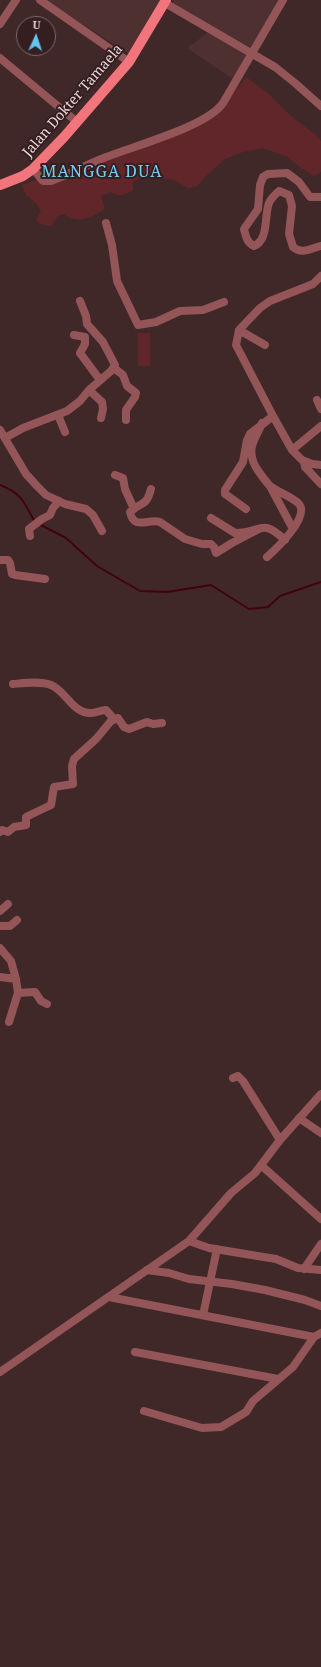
<!DOCTYPE html>
<html>
<head>
<meta charset="utf-8">
<style>
	body { margin:0 }
	#map { position:relative; width:321px; height:1667px; overflow:hidden; background:#402829; font-family:"Noto Serif",serif }
	canvas { display:block }
	.north { position:absolute; left:16px; top:16px; width:40px; height:40px; box-sizing:border-box; background:#351e1f; border:1px solid #7b6768; border-radius:50%; rotate:3deg; font-size:11px; font-weight:700; line-height:16px; text-align:center; color:#e5d5d5 }
	.north::after { content:''; display:block; margin:auto; width:14px; height:18px; background:#64c5ee; clip-path:polygon(50% 0,100% 100%,50% 72%,0 100%) }
</style>
</head>
<body>
<div id="map">
<canvas width="321" height="1667"></canvas>
<div class="north">U</div>
</div>
<script>
const g = document.querySelector('canvas').getContext('2d');
g.lineJoin = 'round';
function fillPath(path, color) { g.fillStyle = color; g.fill(path, 'evenodd'); }
function trace(path, color, width, dash) { g.strokeStyle = color; g.lineWidth = width; g.lineCap = dash ? 'butt' : 'round'; g.setLineDash(dash || []); g.stroke(path); }
function label(font, color, halo, rows, align = 'center') {
  g.font = font + ' "Noto Serif",serif'; g.lineWidth = 4; g.setLineDash([]); g.textBaseline = 'middle'; g.strokeStyle = halo; g.fillStyle = color; for (const [text, x, y, turn = 0] of rows) {
    g.save(); g.translate(x, y); g.rotate((+turn || 0) * Math.PI / 180); g.textAlign = isNaN(turn) ? turn : align; if (halo) g.strokeText(text, 0, 0); g.fillText(text, 0, 0); g.restore();
  }
}
const built = new Path2D(`
	M44,0H164L131,55Z
	M174,0H279L251,48L172,3Z
	M209,32L248,53L233,79L187,48Z`);
const green = new Path2D(`
	M246,77L269,94L291,116L317,136L321,141V172L314,176L301,168L286,156L262,148L243,152L225,159L205,177L198,186L188,188L174,180L160,178L152,175L133,181V190C125,195 120,198 111,192L101,196L105,209C92,217 78,225 64,214L58,216L51,226L40,224L36,220L41,211L37,204L26,195L22,185L107,155L203,118L233,93Z
	M138,333H150V366H138Z`);
const stream = new Path2D(`
	M0,485C23,494 24,503 35,522
	M39,524L66,538L97,566L140,591L167,592L211,585L249,609L268,607L280,596L321,582`);
const minor = new Path2D(`
	M40,0L129,62
	M165,3L275,67L295,83L321,106
	M0,24L16,0
	M0,58L77,122
	M33,169L43,181H51C68,175 84,166 101,159C130,147 207,127 223,103L283,0
	M321,197H310L299,182L287,173L268,174L263,177L260,185L258,209L244,229C246,237 247,243 254,246C269,240 264,216 269,203C271,198 275,195 279,191L289,195L292,206L289,234L293,247C302,255 311,248 321,246
	M106,223L112,245L117,281L138,325L156,322L180,311L203,310L224,302
	M321,276L313,284L270,301L260,308L239,330L236,345L273,416L292,450L302,460L312,464L321,465
	M80,301L86,316L87,324L103,342L115,365L111,371L89,390
	M239,330L265,345
	M74,335L85,337V344L80,353L100,380
	M114,368L123,375L127,386L136,393L135,397L126,410V420
	M317,400L321,409
	M58,415L65,432
	M262,423C259,431 254,438 252,446C250,455 253,464 259,472C262,476 266,482 270,486C279,493 291,496 299,504C310,517 276,549 267,557
	M0,430L26,474L37,486L46,495L65,504L86,509L93,515L102,531
	M5,438L23,428L67,411L80,401L89,390L102,402L103,409L101,418
	M292,450L321,426
	M304,461L305,467L321,484
	M115,475L123,478L125,489L134,509
	M270,486L293,529
	M151,489C146,508 141,501 130,512C134,531 148,518 160,522L185,539L202,544H211L214,547L216,553L232,543L259,529
	M246,509L228,496L225,494V490L243,462L247,440L250,434L273,416
	M211,518L235,533C262,533 261,517 285,540
	M30,536L29,529L42,519L50,515L53,508L59,501
	M0,560H8L10,563L12,574L15,575L45,579
	M13,684C25,683 40,681 51,685C66,691 73,714 91,713C96,713 101,710 106,710L114,719
	M0,832L2,830L8,832L14,827L26,825V817L51,805L54,787L73,784L72,766L74,759L96,739L111,721L118,718L124,727L129,729L147,722L153,724L162,723
	M0,911L8,904
	M0,926H10L17,920
	M0,948L11,961L16,979
	M0,977L16,979L18,993L9,1022
	M18,993L35,992L41,1001L47,1004
	M233,1078L238,1076L243,1081L280,1140
	M299,1118L321,1133
	M262,1166L321,1219
	M189,1241L209,1248L276,1259L298,1268L321,1270
	M304,1269L321,1244
	M147,1270L169,1273L189,1279L232,1284L265,1290L305,1300L321,1306
	M109,1297L314,1337
	M203,1315L217,1249
	M135,1352L278,1379
	M0,1372L189,1241L231,1193L255,1173L280,1140L321,1094
	M144,1411L202,1428L221,1427L246,1412L253,1401L293,1367L314,1337L321,1333`);
const major = new Path2D(`
	M0,185L23,176L33,169L64,137L129,62L166,0`);
const streetNames = [
	["Jalan Dokter Tamaela",73,101,-49]
];
const quarterNames = [
	["MANGGA DUA",102,172]
];
fillPath(built, '#4f3031');
fillPath(green, '#60262a');
trace(stream, '#44000d', 2);
trace(minor, '#935557', 8);
trace(major, '#f3757c', 10);
label('14px', '#e5d5d5', '#351e1f', streetNames);
g.letterSpacing = '1px';
label('16px', '#76cdf3', '#351e1f', quarterNames);
g.letterSpacing = '0px';
</script>
</body>
</html>
